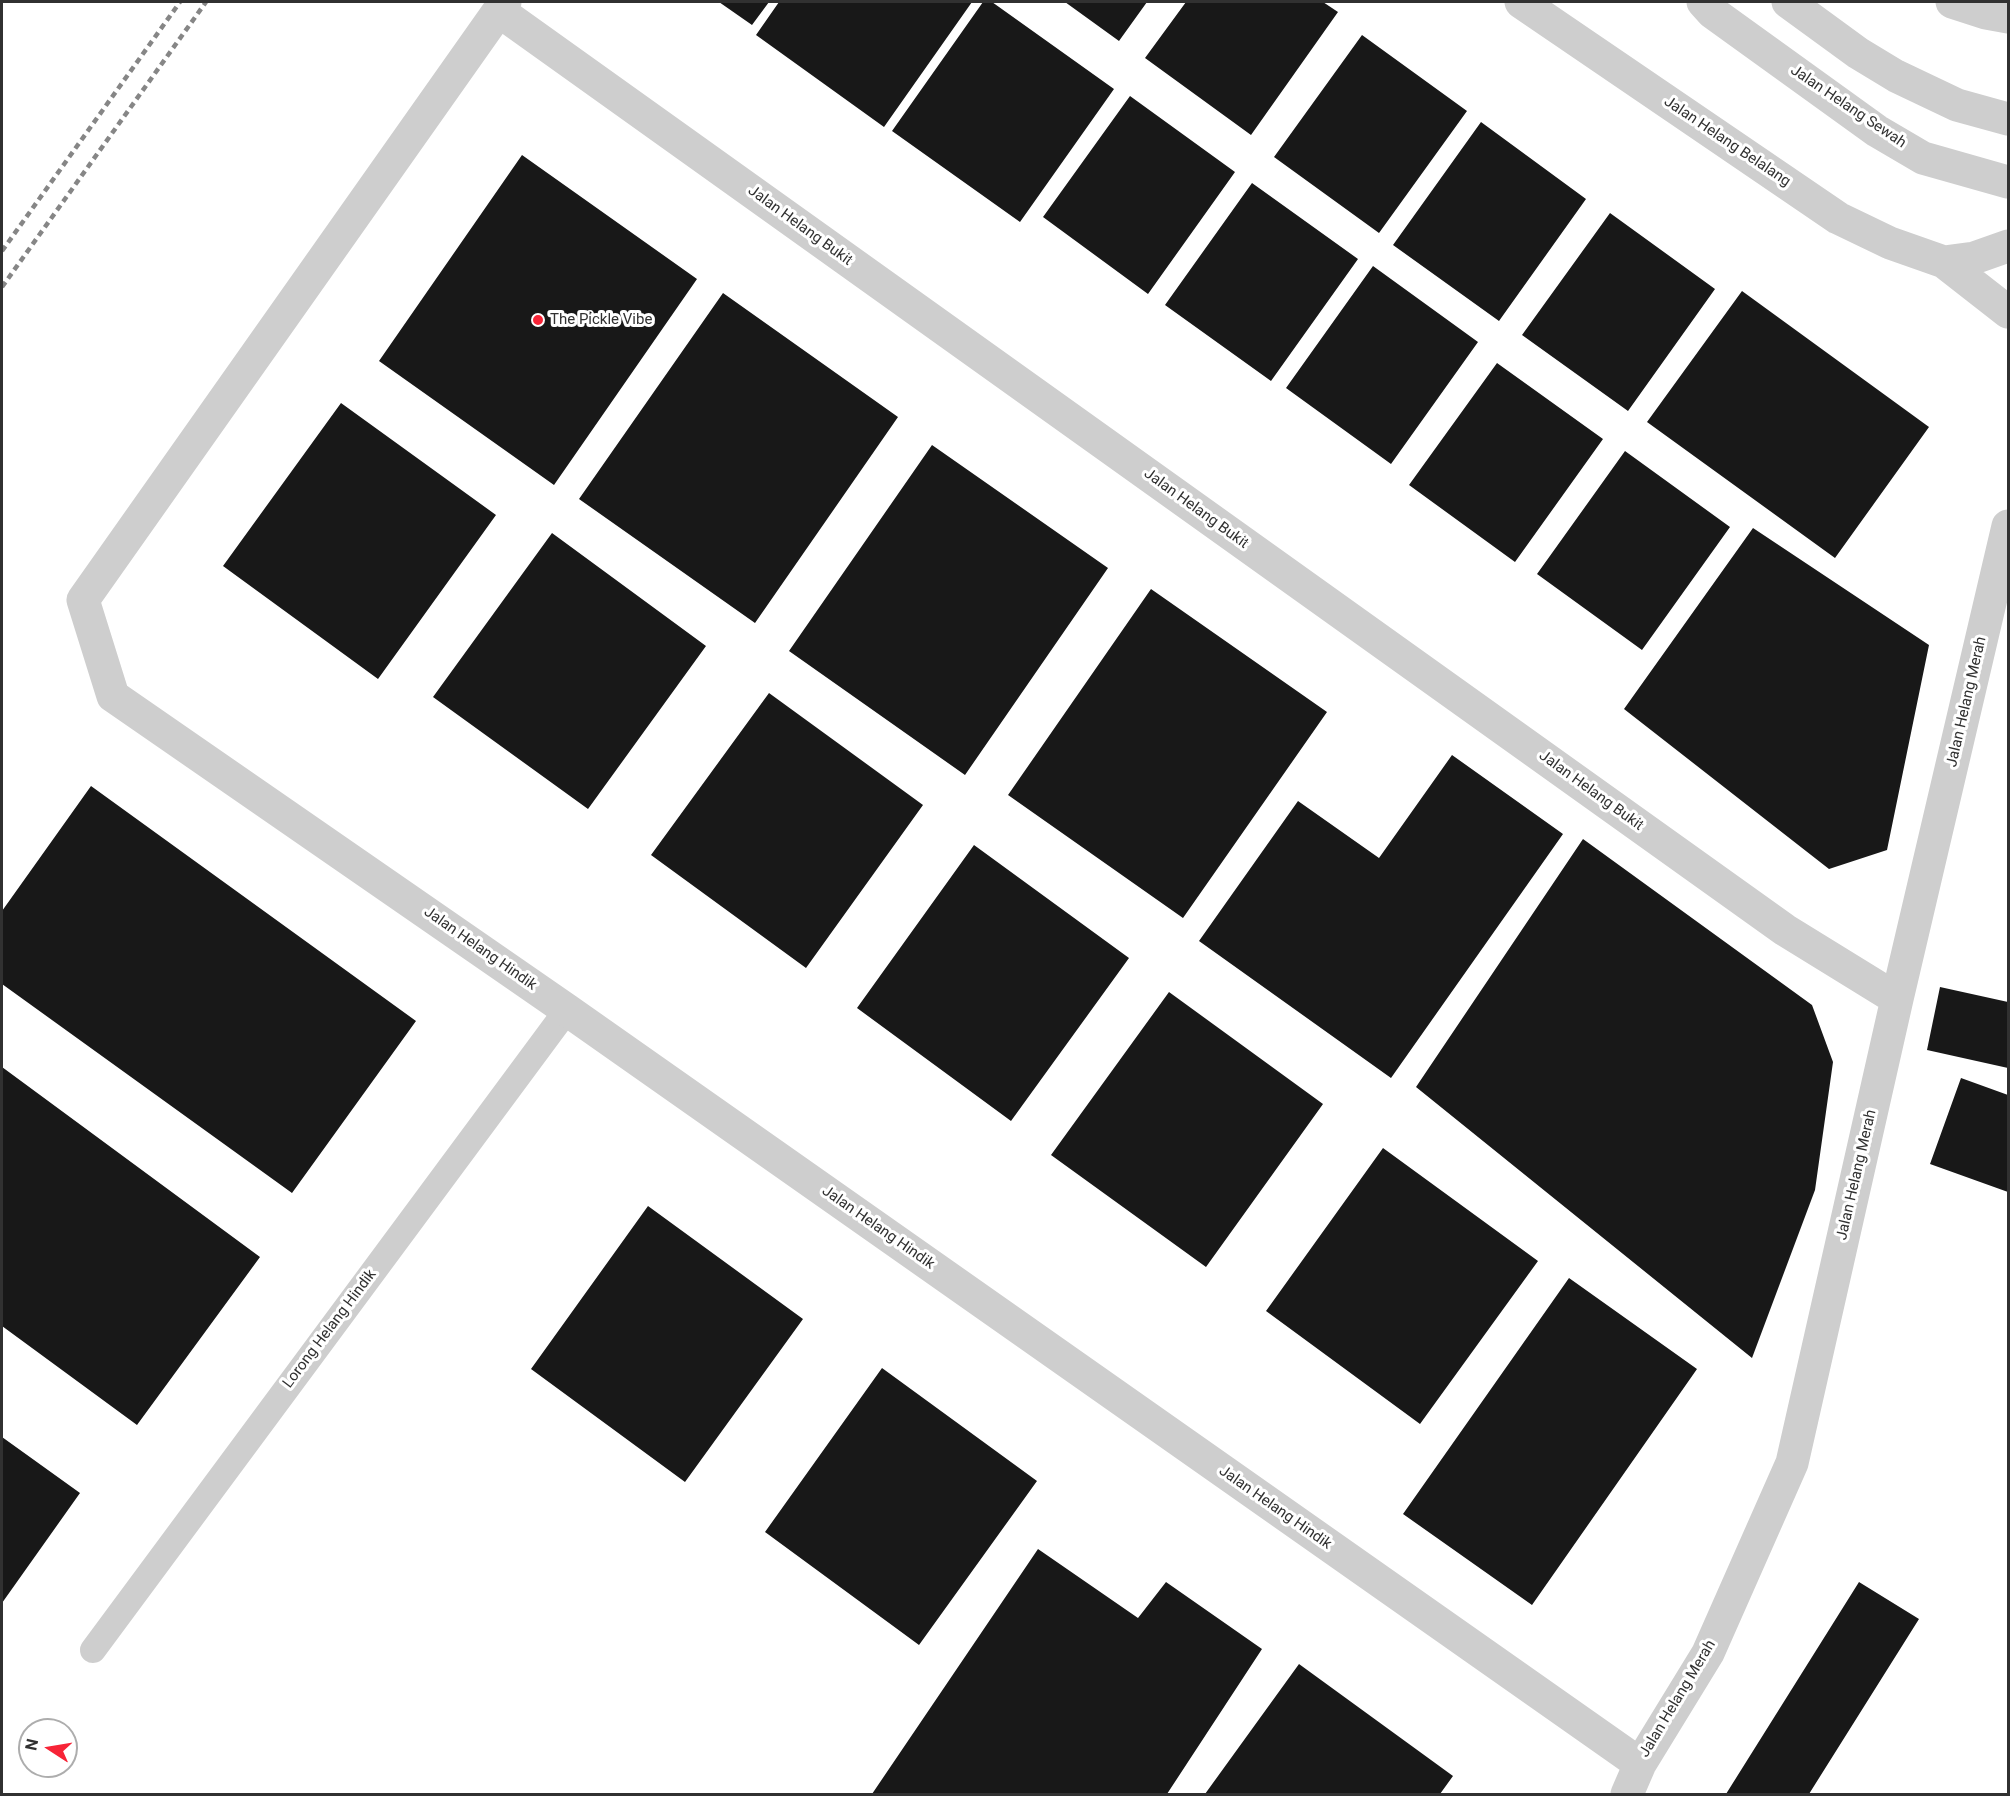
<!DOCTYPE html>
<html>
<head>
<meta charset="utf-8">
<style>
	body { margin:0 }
	#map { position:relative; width:2010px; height:1796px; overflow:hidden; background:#fff; font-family:Roboto,sans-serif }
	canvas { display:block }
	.frame { position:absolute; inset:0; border:3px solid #313131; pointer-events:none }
	.north { position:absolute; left:18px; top:1718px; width:60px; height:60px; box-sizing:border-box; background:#fff; border:2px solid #adadad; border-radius:50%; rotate:282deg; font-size:16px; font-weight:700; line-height:24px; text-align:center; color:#313131 }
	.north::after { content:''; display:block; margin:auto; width:21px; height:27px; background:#f72437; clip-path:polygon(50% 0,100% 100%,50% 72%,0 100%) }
</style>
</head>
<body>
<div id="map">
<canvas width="2010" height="1796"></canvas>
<div class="frame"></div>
<div class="north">N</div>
</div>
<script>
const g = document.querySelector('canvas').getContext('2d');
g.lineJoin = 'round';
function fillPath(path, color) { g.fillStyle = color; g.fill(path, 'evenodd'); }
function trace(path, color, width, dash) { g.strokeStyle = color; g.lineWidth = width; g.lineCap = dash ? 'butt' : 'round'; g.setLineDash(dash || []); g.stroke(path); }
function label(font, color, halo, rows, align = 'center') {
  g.font = font + ' Roboto,sans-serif'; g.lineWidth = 6; g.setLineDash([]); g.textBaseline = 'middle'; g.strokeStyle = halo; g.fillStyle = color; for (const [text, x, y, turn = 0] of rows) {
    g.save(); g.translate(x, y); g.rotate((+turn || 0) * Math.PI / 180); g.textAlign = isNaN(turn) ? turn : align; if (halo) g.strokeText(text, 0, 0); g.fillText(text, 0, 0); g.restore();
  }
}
const building = new Path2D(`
	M719,2H769L752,25Z
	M779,2H972L884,127L756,35Z
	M983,2H992L1114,89L1020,222L892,131Z
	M1065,2H1147L1119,41Z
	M1186,2H1323L1338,12L1251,135L1145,58Z
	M1362,35L1467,111L1379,233L1274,157Z
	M1130,96L1235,172L1148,294L1043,217Z
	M1481,122L1586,199L1499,321L1393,245Z
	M522,155L697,279L554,485L379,361Z
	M1252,183L1358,259L1271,381L1165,305Z
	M1610,213L1715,289L1628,411L1522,335Z
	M1373,266L1478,342L1391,464L1286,388Z
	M1742,291L1929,427L1835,558L1647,422Z
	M723,293L898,417L755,623L579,499Z
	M1497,363L1603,439L1515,562L1409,485Z
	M341,403L496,515L378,679L223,566Z
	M932,445L1108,568L965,775L789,651Z
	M1625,451L1730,527L1642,650L1537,574Z
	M1753,528L1929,645L1887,850L1829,869L1624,709Z
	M552,533L706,646L588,809L433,697Z
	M1151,589L1327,712L1183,918L1008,795Z
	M769,693L923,805L806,968L651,855Z
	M1452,755L1563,834L1391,1078L1199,941L1298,801L1379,858Z
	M91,786L416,1021L292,1193L2,984V911Z
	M1583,839L1812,1005L1833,1062L1815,1190L1752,1358L1416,1087Z
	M974,845L1129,958L1011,1121L857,1008Z
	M1940,987L2008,1002V1068L1927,1050Z
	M1169,992L1323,1104L1206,1267L1051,1155Z
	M2,1067L260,1257L137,1425L2,1326Z
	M1961,1078L2008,1095V1192L1930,1164Z
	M1383,1148L1538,1261L1420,1424L1266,1311Z
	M648,1206L803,1319L685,1482L531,1369Z
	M1569,1278L1697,1369L1532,1605L1403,1514Z
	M882,1368L1037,1481L919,1645L765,1532Z
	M2,1437L80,1493L2,1603Z
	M1038,1549L1138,1618L1166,1582L1262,1649L1167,1794H872Z
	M1859,1582L1919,1619L1809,1794H1726Z
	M1299,1664L1453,1776L1440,1794H1205Z`);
const service = new Path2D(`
	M93,1650L567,1010`);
const minor = new Path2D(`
	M505,2L83,600L113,696L567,1010L1640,1764
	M1521,2L1838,218L1890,243L1944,262L2008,312
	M1952,2L1986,13L2008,17
	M499,11L1785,930L1897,999
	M1944,262L1974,258L2008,246
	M1627,1794L1640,1764L1708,1653L1792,1463L1897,999L2008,526`);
const tertiary = new Path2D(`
	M1703,2L1712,12L1877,131L1923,158L2008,182
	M1788,2L1858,53L1896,76L1957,105L2008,119`);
const rail = new Path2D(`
	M2,251L180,2
	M2,287L206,2`);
const markers = [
	[538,320,6,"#f72437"]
];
const streetNames = [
	["Jalan Helang Sewah",1848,107,34],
	["Jalan Helang Belalang",1727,142,34],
	["Jalan Helang Bukit",800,226,36],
	["Jalan Helang Bukit",1196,509,36],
	["Jalan Helang Merah",1967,702,-77],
	["Jalan Helang Bukit",1591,791,36],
	["Jalan Helang Hindik",480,949,35],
	["Jalan Helang Merah",1857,1175,-77],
	["Jalan Helang Hindik",878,1228,35],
	["Lorong Helang Hindik",330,1329,-53],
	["Jalan Helang Hindik",1275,1508,35],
	["Jalan Helang Merah",1678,1699,-59]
];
const poiNames = [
	["The Pickle Vibe",550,320]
];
fillPath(building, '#181818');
trace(service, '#cecece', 26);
trace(minor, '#cecece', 33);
trace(tertiary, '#cecece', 33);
trace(rail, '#868686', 4.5, [6, 4.5]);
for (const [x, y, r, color] of markers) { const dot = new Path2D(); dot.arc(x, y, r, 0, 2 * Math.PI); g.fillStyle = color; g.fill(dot); trace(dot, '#fff', 2); }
label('15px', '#313131', '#fff', streetNames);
label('15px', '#313131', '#fff', poiNames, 'left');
</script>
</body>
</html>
